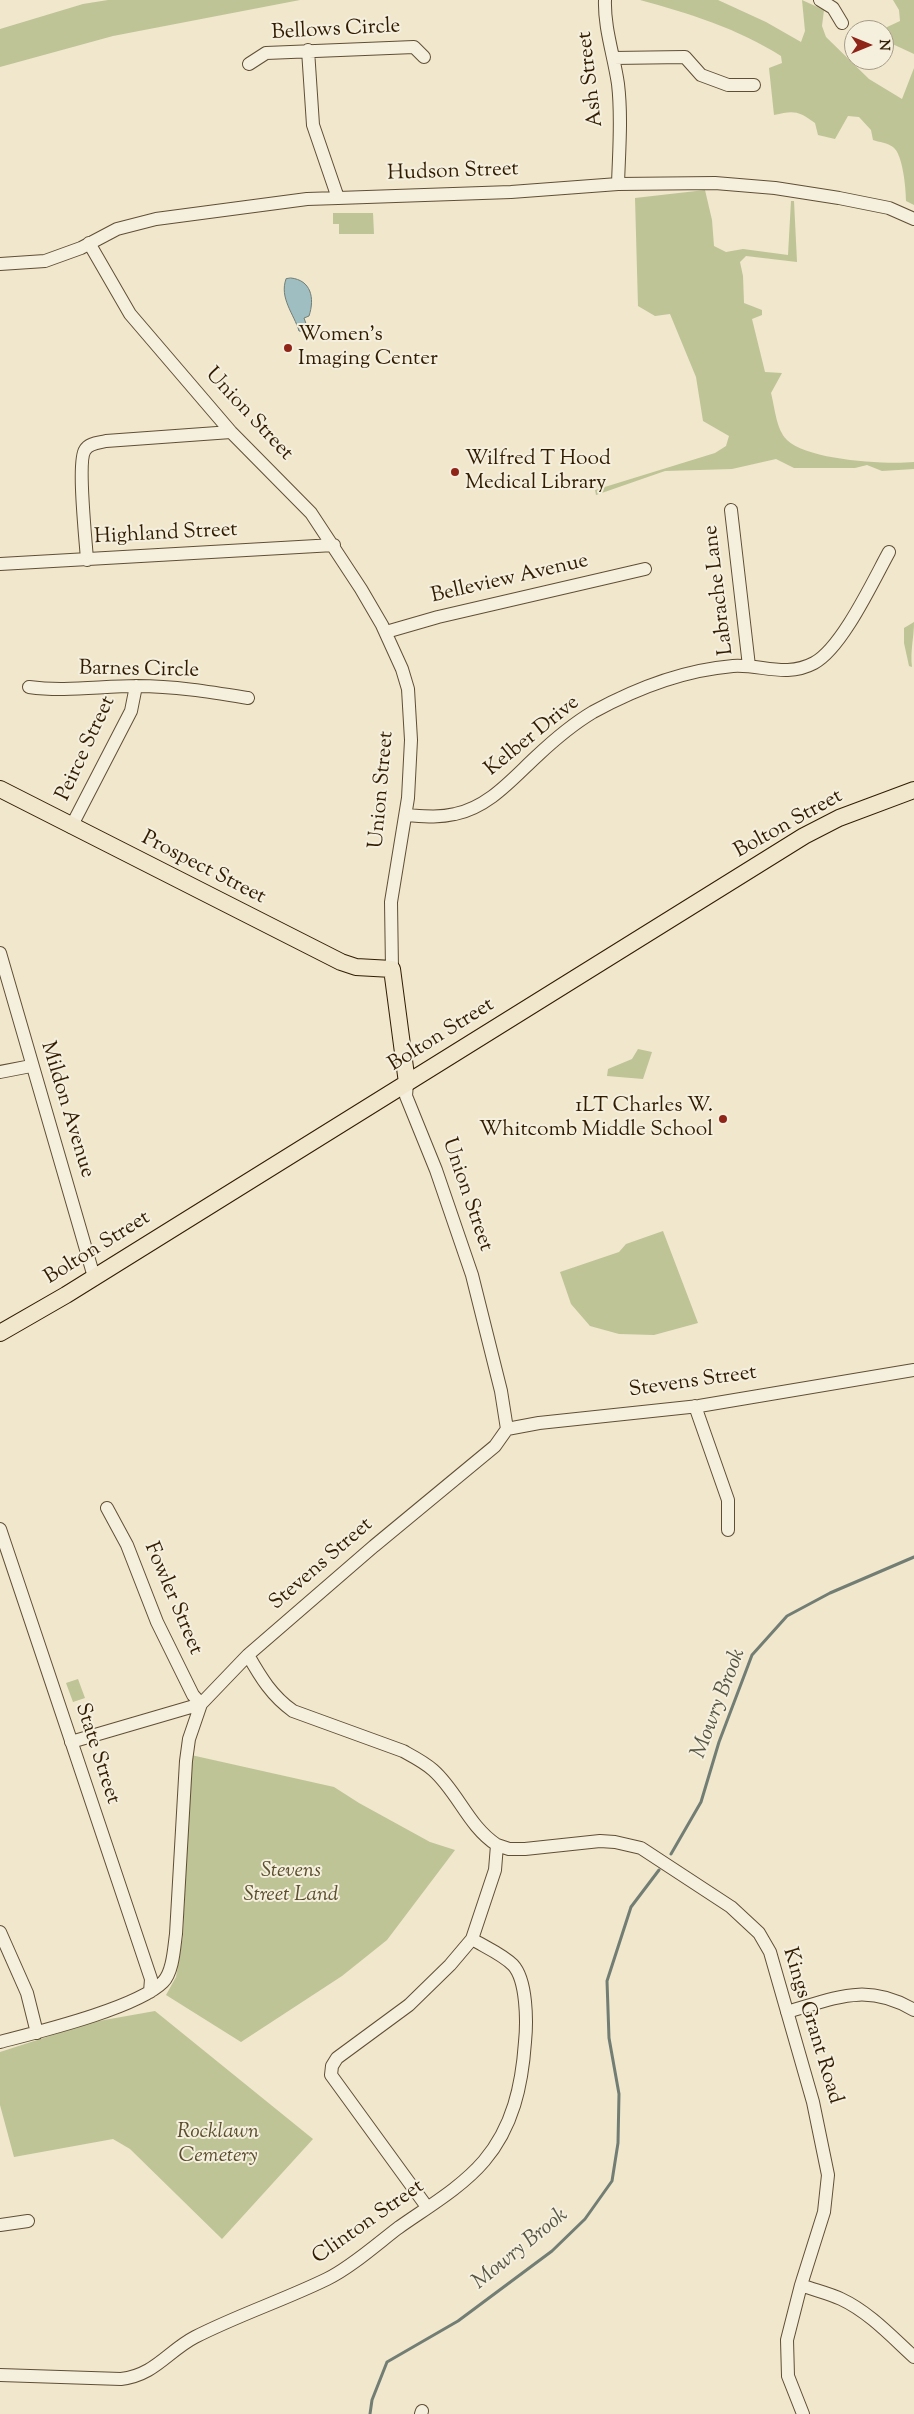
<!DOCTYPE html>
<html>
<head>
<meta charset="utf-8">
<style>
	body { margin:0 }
	#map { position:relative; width:914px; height:2414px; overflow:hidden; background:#f0e7cd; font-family:"Sorts Mill Goudy",serif }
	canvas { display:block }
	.north { position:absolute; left:844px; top:20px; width:50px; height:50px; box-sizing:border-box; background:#f5efde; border:1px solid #a79b86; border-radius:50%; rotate:90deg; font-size:14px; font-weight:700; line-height:20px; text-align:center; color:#311c01 }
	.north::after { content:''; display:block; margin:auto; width:18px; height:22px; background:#8f2418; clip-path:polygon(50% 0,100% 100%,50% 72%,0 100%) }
</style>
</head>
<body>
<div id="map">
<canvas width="914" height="2414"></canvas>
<div class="north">N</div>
</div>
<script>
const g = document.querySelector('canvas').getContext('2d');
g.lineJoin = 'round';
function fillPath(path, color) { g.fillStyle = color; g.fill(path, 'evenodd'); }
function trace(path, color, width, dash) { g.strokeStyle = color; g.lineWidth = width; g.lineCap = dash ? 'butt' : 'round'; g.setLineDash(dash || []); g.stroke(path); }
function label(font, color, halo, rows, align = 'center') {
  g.font = font + ' "Sorts Mill Goudy",serif'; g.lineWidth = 4; g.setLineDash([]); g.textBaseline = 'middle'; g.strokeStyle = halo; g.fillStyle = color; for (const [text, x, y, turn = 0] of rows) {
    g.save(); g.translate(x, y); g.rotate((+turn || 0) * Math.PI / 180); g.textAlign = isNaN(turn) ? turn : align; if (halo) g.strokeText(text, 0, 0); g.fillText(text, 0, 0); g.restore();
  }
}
const green = new Path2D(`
	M108,0H300L113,36L0,67V29L83,4Z
	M640,0H718L766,22L801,42L805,31L802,0L824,10L822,26L826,37L869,79L902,99L914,68V205L906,201C906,189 903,154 893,147C888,143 879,142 873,140L871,130L859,117L848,116L835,139L818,135L815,123C799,111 794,110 774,115L769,68L782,63L781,56C739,29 688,13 640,0Z
	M893,0H914V54L886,41L885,28L900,21L899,10Z
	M705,190L712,220L714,246L726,252L743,249L788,255L791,201H794L797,262L746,256L740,262L743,276L744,303L762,310V315L752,319L765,372L782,373L771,393C775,408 776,429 787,440C807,460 886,465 914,462V469L882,471L867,465L855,468H794L776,459L732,469L665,471L596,495L595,490L715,453L726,446L729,436L703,421L696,377L670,314L655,316L638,306L635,198Z
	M333,213H373L374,234H339V224H333Z
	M914,622C914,638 910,651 912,667L909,666L904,643V628Z
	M638,1049L652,1052L643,1079L607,1076L608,1069L632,1059Z
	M663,1231L698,1323L654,1335L619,1334L590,1326L571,1304L560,1272L619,1252L626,1244Z
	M78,1679L85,1698L73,1702L66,1683Z
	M191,1755L334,1787L359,1803L430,1842L455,1850L387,1940L342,1976L241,2042L166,1995L176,1977L183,1936Z
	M155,2011L313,2139L222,2239L130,2149L113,2139L14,2157L0,2105V2052L93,2022Z`);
const water = new Path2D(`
	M291,278C311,280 315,298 309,316L304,318L309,332L299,331C294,314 279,298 286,279Z`);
const stream = new Path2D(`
	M671,1854L701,1802L719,1742L752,1655L787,1616L830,1593L914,1557
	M370,2414L372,2400L387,2362L458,2321L552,2251L585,2219L612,2181L618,2143L619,2094L609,2038L607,1981L631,1907L659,1870`);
const minor = new Path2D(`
	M605,0C604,28 614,56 618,84C622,117 619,151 618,184
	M820,0L833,8L842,23
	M308,50L313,125L338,198
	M613,58L685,57L701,75L728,85H754
	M249,64L266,53L414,47L424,57
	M89,243L130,314L231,432L311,513L361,589L382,625L402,669L408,689L411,740L408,798L391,902L392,969
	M0,264L45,261L81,248L117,229L156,219L307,199L338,198L511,192L618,184L715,183L775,188L839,198L889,208L914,219
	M731,510L749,666
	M87,560C86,542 77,461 85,450C89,443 98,443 106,441L231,432
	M0,564L334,545
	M386,632L438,617L645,569
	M29,687C65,692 101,686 137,686C175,686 211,692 248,698
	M406,815C422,816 438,818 455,814C489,807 512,779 537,756C554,740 573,724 593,712C635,689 685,670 733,666C761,664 786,678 814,663C842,648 873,581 889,552
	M71,827L131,711L136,686
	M0,953L94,1277
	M0,1072L31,1066
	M407,1083L406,1096L436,1170L472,1275L501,1391L507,1429
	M695,1406L728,1500V1530
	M0,1529L151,1979L150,1992
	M248,1655C261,1678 272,1696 293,1711L403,1751C414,1757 424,1762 433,1770C458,1792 468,1826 497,1845L495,1870L472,1939L450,1965L409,2005L337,2058L332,2066L331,2075L427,2207
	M71,1742L201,1704L193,1695L157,1622L127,1545L107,1508
	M497,1845L509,1849H525L600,1841L615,1842L641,1848L731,1907L759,1933L770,1952L813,2102L828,2175L824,2212L801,2285L787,2340L788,2376L803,2414
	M0,1932L27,1993L37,2033
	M787,2012C836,1998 866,1982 914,2010
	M0,2042C38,2032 137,2008 163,1982C173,1972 174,1948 176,1934L186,1761L189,1739L201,1704L248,1655L374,1546L495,1446L507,1429L539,1423L699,1406L914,1370
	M0,2225L28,2221
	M801,2285C814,2290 828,2293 841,2299C869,2312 892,2337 914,2357
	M0,2375L121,2379C155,2375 168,2351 195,2337C238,2315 284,2300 327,2279C350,2268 377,2244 398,2228C426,2208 461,2188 484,2161C513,2127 522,2085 525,2042C527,2022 527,1980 513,1965C502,1954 485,1947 472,1939
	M421,2414L422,2411`);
const major = new Path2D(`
	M0,789L341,962L356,967L392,969L407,1083
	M0,1333L66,1295L804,836L839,818L914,790`);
const markers = [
	[288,348,5,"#8f2418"],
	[455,472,5,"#8f2418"],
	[723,1119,5,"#8f2418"]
];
const streetNames = [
	["Bellows Circle",336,31,-3],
	["Ash Street",592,79,-97],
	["Hudson Street",453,173,-2],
	["Union Street",248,415,47],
	["Highland Street",166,535,-3],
	["Belleview Avenue",510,580,-13],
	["Labrache Lane",720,590,-97],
	["Barnes Circle",139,671,1],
	["Kelber Drive",533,737,-39],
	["Peirce Street",87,749,-65],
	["Union Street",383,790,-85],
	["Bolton Street",789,825,-29],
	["Prospect Street",203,869,27],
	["Bolton Street",442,1036,-32],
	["Mildon Avenue",66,1110,73],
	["Union Street",466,1195,71],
	["Bolton Street",98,1249,-32],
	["Stevens Street",693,1383,-8],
	["Stevens Street",322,1565,-41],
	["Fowler Street",172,1599,67],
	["State Street",96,1754,72],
	["Kings Grant Road",811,2026,73],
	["Clinton Street",369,2223,-35]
];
const poiNames = [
	["Women's",298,336],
	["Imaging Center",298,360],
	["Wilfred T Hood",465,460],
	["Medical Library",465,484],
	["1LT Charles W.",713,1107,"right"],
	["Whitcomb Middle School",713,1131,"right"]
];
const parkNames = [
	["Stevens",291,1872],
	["Street Land",291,1896],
	["Rocklawn",218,2133],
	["Cemetery",218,2157]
];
const waterNames = [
	["Mowry Brook",720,1704,-69],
	["Mowry Brook",521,2250,-39]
];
fillPath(green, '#bec495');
fillPath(water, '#9ebec1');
trace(water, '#727d74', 1);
trace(stream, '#727d74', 3);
trace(minor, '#614f34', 14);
trace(major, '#311c01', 18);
trace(minor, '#f5efde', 12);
trace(major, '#f0e7cd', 16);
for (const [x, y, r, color] of markers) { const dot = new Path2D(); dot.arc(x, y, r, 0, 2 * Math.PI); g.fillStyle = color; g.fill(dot); trace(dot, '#f5efde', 2); }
label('21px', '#311c01', '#f5efde', streetNames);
label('21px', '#311c01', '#f5efde', poiNames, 'left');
label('italic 21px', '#5b4e2d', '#f5efde', parkNames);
label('italic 22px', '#575544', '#f5efde', waterNames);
</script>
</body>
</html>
